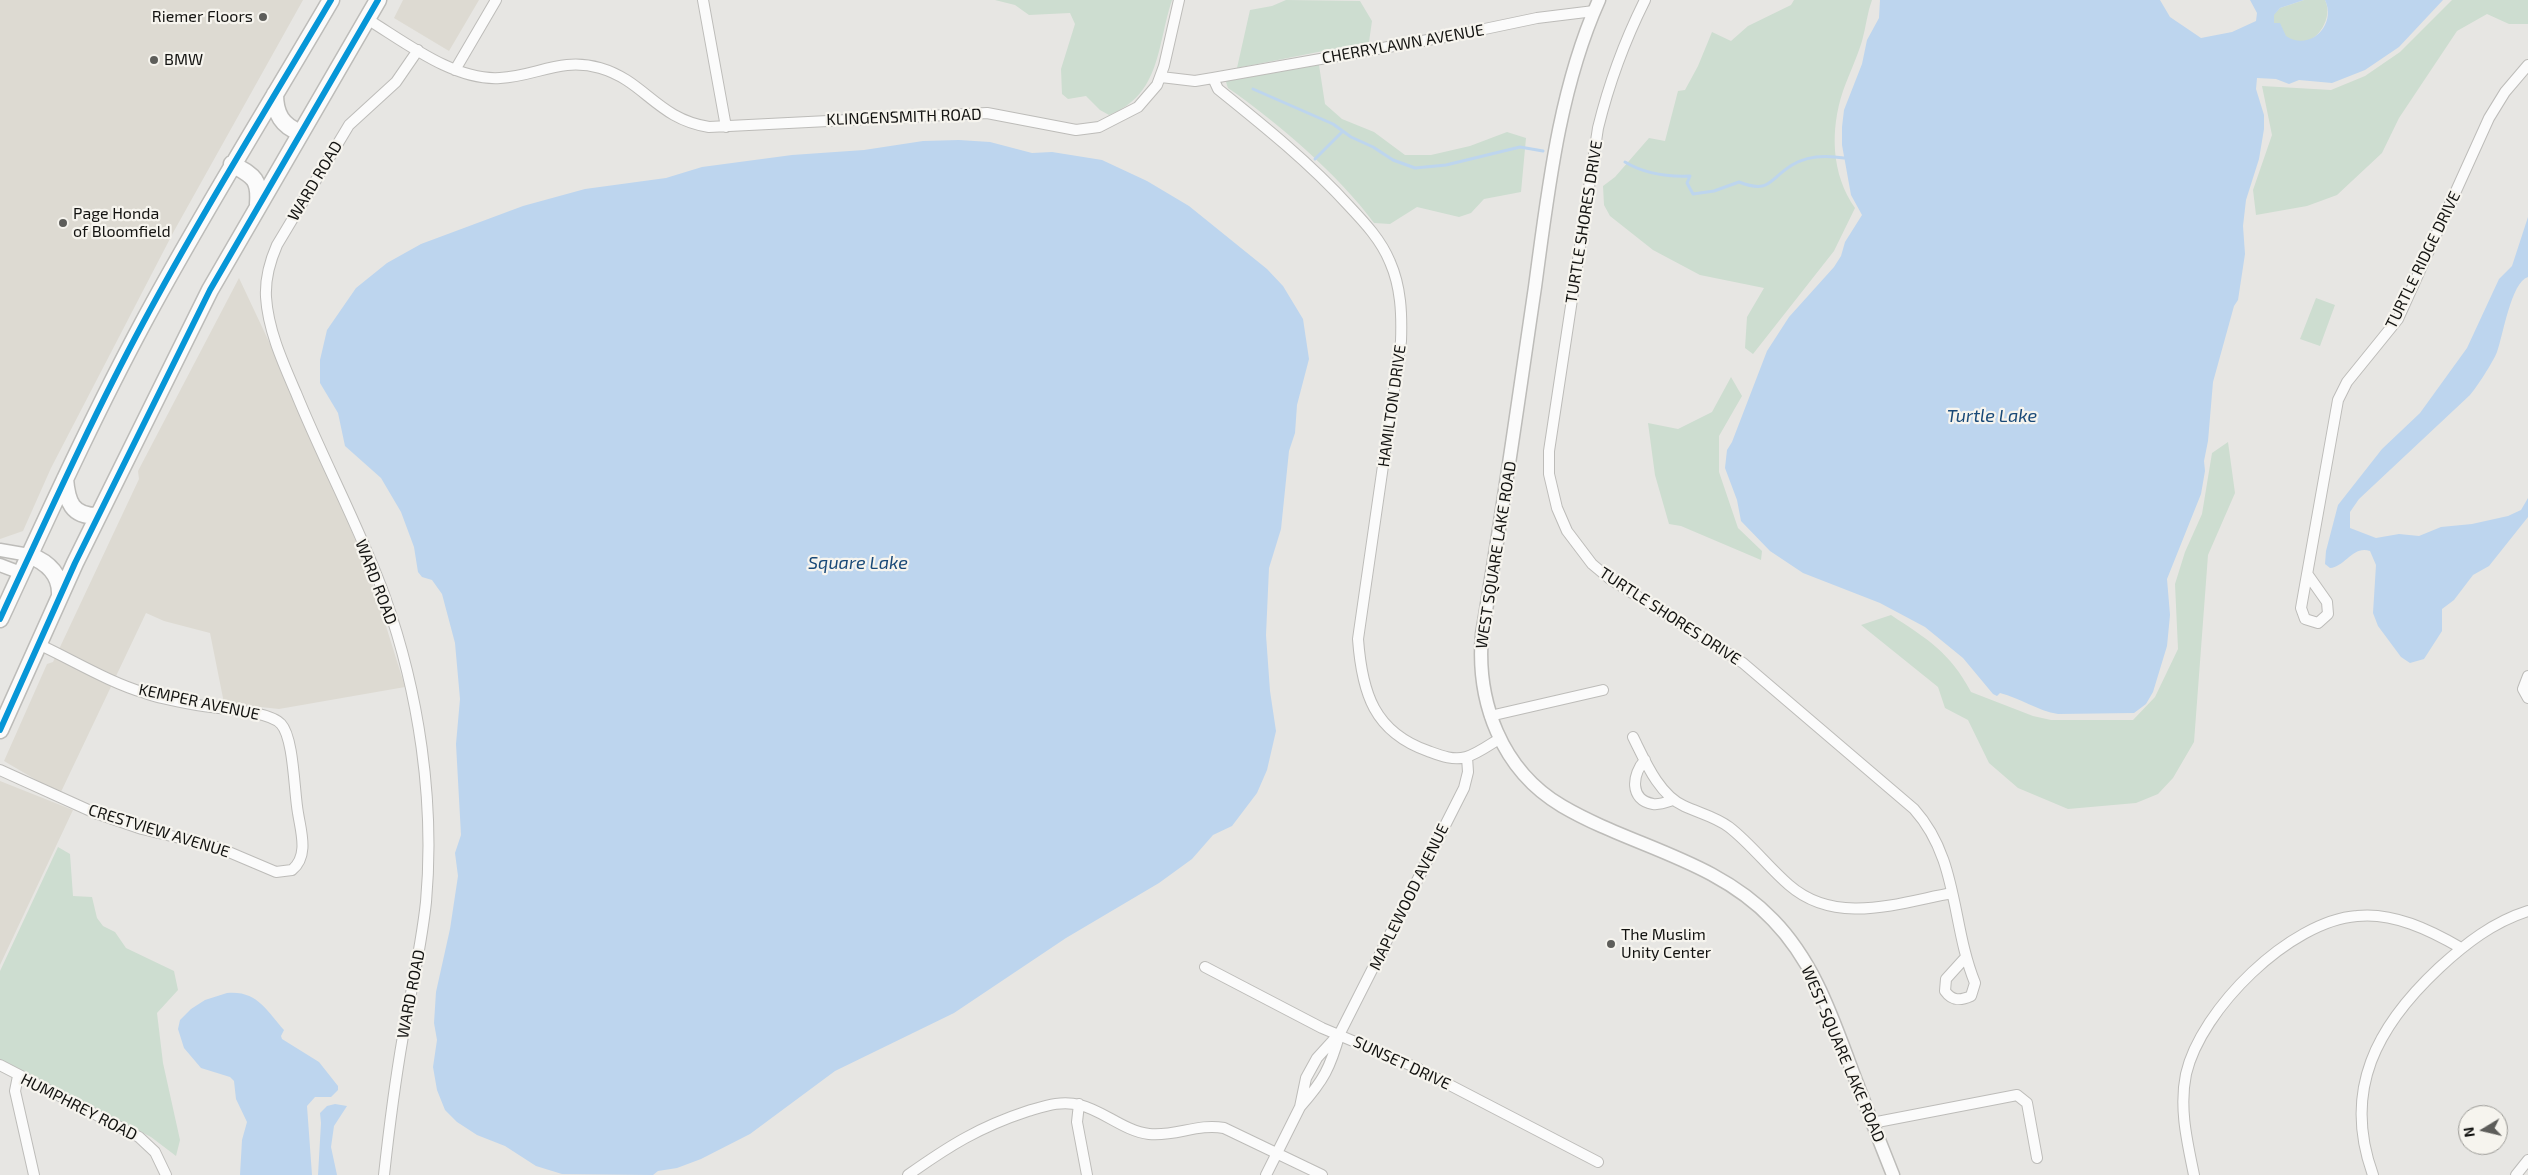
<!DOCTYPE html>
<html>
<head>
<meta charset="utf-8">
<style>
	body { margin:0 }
	#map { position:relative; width:2528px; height:1175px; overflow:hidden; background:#e7e6e3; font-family:"Exo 2",sans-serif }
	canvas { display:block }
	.north { position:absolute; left:2458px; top:1105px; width:50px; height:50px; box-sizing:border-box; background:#f6f4ee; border:1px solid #9b9a96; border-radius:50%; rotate:261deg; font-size:14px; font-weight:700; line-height:20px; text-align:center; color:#131311 }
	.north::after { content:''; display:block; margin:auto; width:18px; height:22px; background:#5d5d5a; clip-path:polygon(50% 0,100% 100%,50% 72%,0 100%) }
</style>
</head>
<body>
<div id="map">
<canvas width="2528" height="1175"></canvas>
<div class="north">N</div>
</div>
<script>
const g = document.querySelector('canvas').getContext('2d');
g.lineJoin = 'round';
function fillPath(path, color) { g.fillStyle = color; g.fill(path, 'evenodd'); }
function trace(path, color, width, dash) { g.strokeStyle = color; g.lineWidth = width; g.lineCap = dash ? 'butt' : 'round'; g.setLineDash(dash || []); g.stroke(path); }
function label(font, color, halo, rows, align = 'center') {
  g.font = font + ' "Exo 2",sans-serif'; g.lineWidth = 4.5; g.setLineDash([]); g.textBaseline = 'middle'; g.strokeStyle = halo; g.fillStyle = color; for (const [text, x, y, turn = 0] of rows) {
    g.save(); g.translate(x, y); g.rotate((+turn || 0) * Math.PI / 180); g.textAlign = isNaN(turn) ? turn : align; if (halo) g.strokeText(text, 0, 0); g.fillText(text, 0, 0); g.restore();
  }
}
const built = new Path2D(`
	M0,0H303L174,231L51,468L23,531L0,539Z
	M403,0H479L449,51L394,18Z
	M239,278L303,414L371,578L405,687L279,709L224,703L210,633L164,621L146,613L60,794L4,761L47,664L53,662L139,479L138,471Z
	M0,781L73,810L0,965Z`);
const green = new Path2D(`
	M995,0H1172C1157,45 1161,95 1109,115L1100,110L1086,96L1068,99L1062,94L1061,69L1075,24L1070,13L1029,15L1015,5Z
	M1286,0L1360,1L1372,21L1369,42L1237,68L1250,10L1272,6Z
	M1794,0H1872C1867,14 1866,27 1862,41C1857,58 1849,74 1843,91C1830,130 1831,174 1855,208L1834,251L1753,354L1745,348L1747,317L1764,288L1700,275L1653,250L1610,216L1604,205L1603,186L1615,177L1649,138L1665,141L1678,91L1685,90L1698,66L1712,32L1731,41L1748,26L1791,5Z
	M2304,0H2325C2336,21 2308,57 2286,37C2283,33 2282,27 2279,23H2274V14L2280,8Z
	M2452,0H2528V24H2509L2487,14L2457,31L2399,118L2382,153L2337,195L2307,206L2256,215L2253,190L2272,135L2262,86L2331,90L2365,76L2400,52Z
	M1312,63L1319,65L1325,104L1342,119L1374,132L1405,155H1431L1470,146L1507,132L1526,138L1521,192L1484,199L1471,213L1459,217L1417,207L1390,224L1374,223C1339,175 1277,122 1228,88L1226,82L1229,78Z
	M2316,298L2335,305L2320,346L2300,339Z
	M1731,377L1742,396L1719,436V472L1738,528L1762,551L1761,560L1681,526L1669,524L1655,475L1648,423L1678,429L1712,412Z
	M2228,442L2235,493L2208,555L2194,742L2173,778L2158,794L2136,803L2068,809L2018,788L1989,763L1968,720L1945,708L1938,687L1861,625L1891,615C1927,639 1950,652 1971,692L2033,716L2051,720H2133L2155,697L2178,649L2175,584L2185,552L2202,514L2212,453Z
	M58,847L70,854L73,896L92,897L97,918L103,926L115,932L126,948L174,971L178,990L157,1013L163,1063L180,1140L176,1156L151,1137L0,1059V971Z`);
const water = new Path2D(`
	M1880,0H2160L2170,17L2201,38L2232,32L2256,21L2257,13L2250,0H2304L2280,8L2274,15V23H2280L2286,36C2310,52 2337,25 2325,0H2443L2399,47L2365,70L2332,83L2299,80L2289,84L2276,79L2257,78L2256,89L2264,115V129L2259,159L2246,200L2243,226L2245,254L2238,300L2234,306L2213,382L2208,441L2204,461L2205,471L2201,494L2167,579L2170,615L2167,646L2153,692L2146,704L2134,713L2058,714C2038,711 2020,698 2000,693L1997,696L1993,694L1963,658L1925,627L1880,603L1803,573L1770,551L1741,521L1737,500L1725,468L1727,450L1732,442L1767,351L1789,317L1834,267L1841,256L1845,242L1862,215L1851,195L1842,145V127L1844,110L1862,64L1867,40L1879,18Z
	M959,140L990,142L1032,153L1052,152L1102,160L1147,181L1189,206L1267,269L1283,286L1303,319L1309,359L1297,405L1295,433L1289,451L1281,529L1269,568L1266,635L1270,691L1276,731L1267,770L1257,793L1232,826L1213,835L1192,859L1159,883L1066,938L954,1013L835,1071L750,1134L701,1159L677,1168L658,1171L653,1175L562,1174L536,1166L505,1146L477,1135L457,1122L445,1110L437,1090L433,1067L437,1040L434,1023L436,992L450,929L458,876L455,853L461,835L456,744L460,699L455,643L442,594L432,580L422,577L418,572L414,547L401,512L381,478L345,446L338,413L320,383V360L327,330L356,288L387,263L421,244L523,206L585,189L666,178L702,167L792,155L864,150L923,141Z
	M2528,217V277C2511,282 2503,336 2497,352C2493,362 2477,387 2470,395L2359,499L2350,512V528L2376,538L2399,534L2419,536L2441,527L2472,524L2508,516L2521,510L2528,498V517L2489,566L2473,575L2454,600L2442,609V631L2424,659L2410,663L2401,657L2378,626L2373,613L2376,565L2370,551C2353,545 2345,567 2330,568L2325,564L2326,551L2338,505L2382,449L2420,413L2467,348L2499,279L2512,266Z
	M227,993C257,990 267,1011 284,1030L281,1036L282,1039L319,1062L338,1086V1090L331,1097H315L307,1106L312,1175H240L242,1140L247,1122L236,1099L234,1081L230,1077L201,1068L184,1048L178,1029L180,1020L191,1009L205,1000Z
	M335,1104L347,1106L334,1126L331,1147L337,1175H318L321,1123L320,1113L327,1106Z`);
const stream = new Path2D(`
	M1253,89L1333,124L1351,137L1373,147L1393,160L1415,168L1446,165L1520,147L1543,151
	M1315,159L1343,131
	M1625,162C1645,174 1667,177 1690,176L1687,183L1693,194L1714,191L1739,182C1770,194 1768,180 1792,165C1808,155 1826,155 1844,158`);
const minor = new Path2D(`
	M703,0L726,127
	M1645,0C1624,42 1609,83 1598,128L1549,451V474L1557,508L1567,531L1592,564L1610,579L1743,663L1914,809C1959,859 1951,924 1975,983L1971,996C1960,1001 1952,1001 1945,991L1946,979L1965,958
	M367,19C405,42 454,81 500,78C537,76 561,57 600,68C645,81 657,119 709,127L987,113L1076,130L1099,127L1138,107L1157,85L1164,66L1179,0
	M455,70L496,0
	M1161,77L1195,81L1213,78L1456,35L1537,18L1594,11
	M1213,78L1218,89C1264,126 1310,163 1349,206C1365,223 1381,240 1390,262C1401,287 1402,314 1401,341L1358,639C1362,693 1374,732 1428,751C1439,755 1453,761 1466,757C1477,754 1489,745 1499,739
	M2308,575L2327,602L2328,614L2318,623L2305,619L2301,608L2338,400L2347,382L2398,319L2489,118L2505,92L2528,65
	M2528,676L2523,689L2528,698
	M1490,716L1603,690
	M1633,737C1645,761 1659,795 1684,806C1699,813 1716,817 1729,827C1751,844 1768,867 1789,885C1836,926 1898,903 1952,893
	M1645,760C1632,774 1629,800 1653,804C1660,805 1667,802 1673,800
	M0,770L95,813L142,829L217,847L276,872L292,870C309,856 301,832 298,813C294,792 294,738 281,724C268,710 217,709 197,705C180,702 162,699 145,693C108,682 73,660 38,644
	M1205,967L1322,1028L1417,1068L1598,1162
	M0,1065L139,1137L155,1152L166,1175
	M18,1076L15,1091L34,1175
	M1079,1104L1077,1122L1087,1175
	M1300,1107C1324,1080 1330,1068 1340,1033L1464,788L1468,772L1467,757
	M1872,1123L2017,1095L2027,1103L2037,1158
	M384,1175C389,1129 395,1082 403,1036C411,991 421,948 426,902C435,801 419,693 385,597C360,528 324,462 296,393C283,363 268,330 266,297C265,278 270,261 277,245L349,125L396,82L418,50
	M908,1175C949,1146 979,1127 1028,1111C1045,1106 1061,1100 1080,1105C1104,1111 1124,1131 1149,1134C1175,1137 1198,1123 1224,1128L1322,1175
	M1266,1175L1300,1107L1306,1078L1317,1058L1337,1036
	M2194,1175C2187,1141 2179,1108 2186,1074C2201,1009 2290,921 2357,916C2393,912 2430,930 2461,948
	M2373,1175C2342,1090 2377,1026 2439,968C2465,944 2493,922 2528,911
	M2516,1175L2528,1160`);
const tertiary = new Path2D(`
	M1599,0C1559,89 1548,191 1535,287C1518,402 1502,518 1482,634C1476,701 1501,770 1562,806C1632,847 1715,859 1773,920C1812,960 1830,1011 1849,1062C1863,1100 1878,1137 1893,1175
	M0,550L29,555
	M0,565L21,573`);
const trunk = new Path2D(`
	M275,94C275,114 282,126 301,133
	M232,164C253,176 260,178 258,204
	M65,479C67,502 72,516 97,516
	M29,555C47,562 61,574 60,595
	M0,619C46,520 91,420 143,323C202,213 268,108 331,0
	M0,730L75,563L210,290L378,0`);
const bus1 = new Path2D(`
	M0,619C46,520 91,420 143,323C202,213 268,107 331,0
	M0,730L75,563L210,290L378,0`);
const markers = [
	[263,17,5,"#5d5d5a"],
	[154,60,5,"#5d5d5a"],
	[63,223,5,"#5d5d5a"],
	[1611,944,5,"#5d5d5a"]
];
const poiNames = [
	["Riemer Floors",253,17,"right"],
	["BMW",164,60],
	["Page Honda",73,214],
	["of Bloomfield",73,232],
	["The Muslim",1621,935],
	["Unity Center",1621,953]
];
const streetNames = [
	["CHERRYLAWN AVENUE",1403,44,-10],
	["KLINGENSMITH ROAD",904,117,-2],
	["WARD ROAD",315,181,-59],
	["TURTLE SHORES DRIVE",1584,222,-81],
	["TURTLE RIDGE DRIVE",2423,260,-64],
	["HAMILTON DRIVE",1392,406,-82],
	["WEST SQUARE LAKE ROAD",1496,555,-81],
	["WARD ROAD",376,582,69],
	["TURTLE SHORES DRIVE",1670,616,33],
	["KEMPER AVENUE",199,702,12],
	["CRESTVIEW AVENUE",159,831,17],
	["MAPLEWOOD AVENUE",1409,897,-64],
	["WARD ROAD",411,994,-79],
	["WEST SQUARE LAKE ROAD",1843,1054,67],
	["SUNSET DRIVE",1402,1063,25],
	["HUMPHREY ROAD",79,1107,27]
];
const waterNames = [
	["Turtle Lake",1992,416],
	["Square Lake",858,563]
];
fillPath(built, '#dddad2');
fillPath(green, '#cdddd0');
fillPath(water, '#bdd5ee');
trace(stream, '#bdd5ee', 3);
trace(minor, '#bdbcb9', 12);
trace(tertiary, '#bdbcb9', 15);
trace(trunk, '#bdbcb9', 19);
trace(minor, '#fbfbfb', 10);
trace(tertiary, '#fbfbfb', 12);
trace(trunk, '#fbfbfb', 16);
trace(bus1, '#0696d7', 6);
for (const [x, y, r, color] of markers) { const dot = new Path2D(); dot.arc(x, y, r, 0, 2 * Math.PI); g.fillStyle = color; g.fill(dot); trace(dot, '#f6f4ee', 2); }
label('16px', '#131311', '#f6f4ee', poiNames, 'left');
label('16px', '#131311', '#f6f4ee', streetNames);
label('italic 18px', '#194977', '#f6f4ee', waterNames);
</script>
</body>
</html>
